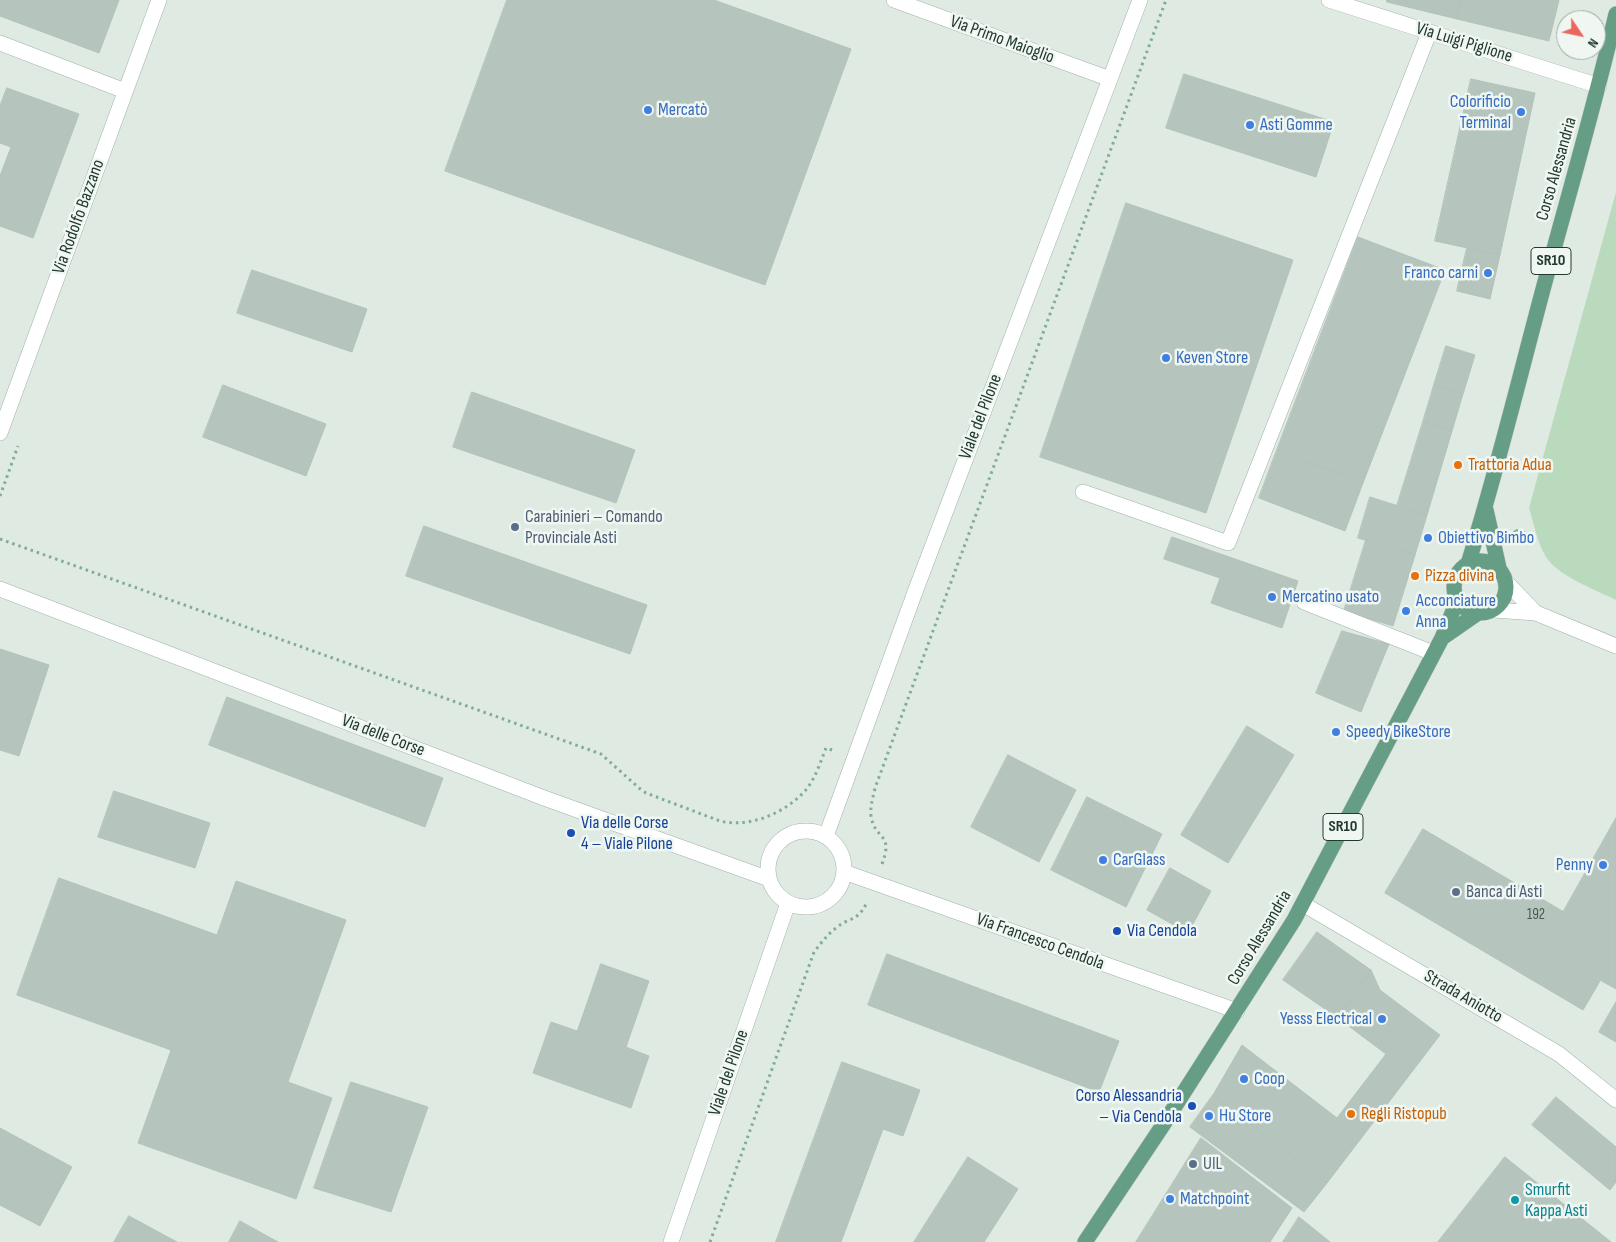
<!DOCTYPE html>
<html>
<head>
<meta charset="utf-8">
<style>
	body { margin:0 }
	#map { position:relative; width:1616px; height:1242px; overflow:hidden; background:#dfeae3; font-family:"Sofia Sans Condensed",sans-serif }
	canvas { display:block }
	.north { position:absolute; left:1556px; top:10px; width:50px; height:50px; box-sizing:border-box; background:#f0f7f2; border:1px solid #9daba4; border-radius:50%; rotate:124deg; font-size:14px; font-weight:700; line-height:20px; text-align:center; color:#21392e }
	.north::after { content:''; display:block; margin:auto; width:18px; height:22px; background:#eb675c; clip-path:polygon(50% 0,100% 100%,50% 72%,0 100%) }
</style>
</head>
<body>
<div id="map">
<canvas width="1616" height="1242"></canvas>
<div class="north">N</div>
</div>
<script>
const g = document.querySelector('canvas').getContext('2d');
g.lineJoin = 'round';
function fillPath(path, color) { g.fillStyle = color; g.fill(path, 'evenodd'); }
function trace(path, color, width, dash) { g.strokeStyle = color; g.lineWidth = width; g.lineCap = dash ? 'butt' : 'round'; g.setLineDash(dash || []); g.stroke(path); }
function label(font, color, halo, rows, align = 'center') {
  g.font = font + ' "Sofia Sans Condensed",sans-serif'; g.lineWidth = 5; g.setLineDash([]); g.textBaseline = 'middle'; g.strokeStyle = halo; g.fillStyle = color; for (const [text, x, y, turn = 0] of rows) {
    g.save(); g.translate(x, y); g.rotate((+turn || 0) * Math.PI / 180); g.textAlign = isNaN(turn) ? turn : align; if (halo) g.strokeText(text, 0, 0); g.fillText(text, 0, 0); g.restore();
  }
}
const green = new Path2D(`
	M1616,192V600C1596,590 1558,576 1546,557C1537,542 1534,524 1529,508Z`);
const building = new Path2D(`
	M0,0H119L99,53L0,16Z
	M507,0H714L851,49L765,285L445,171Z
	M1387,0H1461L1457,19L1387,2Z
	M1461,0H1559L1549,41L1457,19Z
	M1184,74L1334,122L1316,177L1166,128Z
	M1471,79L1535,93L1500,255L1435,241Z
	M7,88L79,114L33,238L0,226V176L11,147L0,143V106Z
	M1126,203L1293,260L1206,513L1040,457Z
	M1358,237L1445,270L1363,483L1277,450Z
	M1467,248L1500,255L1490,299L1457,291Z
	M252,270L367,309L352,352L237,313Z
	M1446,346L1475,355L1463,394L1434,385Z
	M223,385L326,424L306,476L203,437Z
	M1434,385L1463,394L1452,431L1423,422Z
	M472,392L635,450L616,503L453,447Z
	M1423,422L1452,431L1427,515L1397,506Z
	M1277,450L1363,483L1345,531L1259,498Z
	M1370,497L1427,515L1415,555L1358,538Z
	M424,526L647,605L630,654L406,576Z
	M1172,537L1298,581L1282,628L1211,603L1220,578L1164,559Z
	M1366,540L1415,555L1393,626L1344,611Z
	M1342,631L1389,644L1361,712L1316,693Z
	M0,649L49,665L19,756L0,750Z
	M227,697L443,778L425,827L209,745Z
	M1247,726L1294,755L1228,863L1181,835Z
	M1008,755L1076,790L1039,862L971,827Z
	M114,791L210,823L195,868L98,837Z
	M1087,797L1162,834L1126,907L1051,870Z
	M1616,818V989L1543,948Z
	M1423,829L1564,912L1543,948L1600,981L1583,1010L1385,893Z
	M1170,868L1211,891L1188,933L1147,910Z
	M59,878L217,935L236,881L346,920L288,1082L332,1098L296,1199L138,1143L171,1050L17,995Z
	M1317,932L1371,970L1338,1018L1283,980Z
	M887,954L1119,1041L1099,1092L868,1005Z
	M601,964L649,981L626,1047L649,1056L631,1108L533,1073L551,1022L577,1031Z
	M1371,970L1380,990L1440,1035L1327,1183L1213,1095L1242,1045L1337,1118L1386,1054L1338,1018Z
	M1616,1002V1042L1599,1032Z
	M842,1062L920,1090L903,1136L883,1129L841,1242H776Z
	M351,1082L428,1107L391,1212L314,1188Z
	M1213,1095L1327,1183L1304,1212L1190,1127Z
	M1556,1097L1616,1147V1182L1610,1190L1532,1125Z
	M0,1128L72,1167L40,1226L0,1205Z
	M1201,1138L1292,1208L1270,1242H1136Z
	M968,1157L1018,1189L984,1242H914Z
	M1505,1157L1611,1242H1438Z
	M129,1216L177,1242H114Z
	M1299,1217L1330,1242H1283Z
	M240,1221L278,1242H229Z`);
const path = new Path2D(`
	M0,496L18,446
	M0,539L601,754L639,788L646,793L720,821C749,828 783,814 804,792C815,780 820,763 826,748L835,751
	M882,864C894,832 875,841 871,816C870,806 873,798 875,788L1166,0
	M710,1242L814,952C821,943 827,935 836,928C849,917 858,922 867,902`);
const minor = new Path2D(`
	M894,0L1110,79
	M1329,0L1599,86
	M0,43L125,91
	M0,433L159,0
	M1083,492L1228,543L1429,33
	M1506,582L1536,613
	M0,589L544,798L769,879
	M1304,602L1433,653
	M1494,610L1536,613L1616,646
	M768 869a38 38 0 1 1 76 0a38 38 0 1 1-76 0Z
	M826,836L915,592L1140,0
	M844,872L1237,1011
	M1303,904L1559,1054L1616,1100
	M671,1242L788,903`);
const major = new Path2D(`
	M1486,510L1499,568
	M1454 587a26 26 0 1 1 52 0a26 26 0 1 1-52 0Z
	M1468,564C1496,474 1518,383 1542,293C1567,200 1594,108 1616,14
	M1442,638L1478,613
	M1085,1242L1163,1125L1294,920L1442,638L1457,601`);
const trees = [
	[1519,537]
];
const markers = [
	[648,110,5,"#3f7fe0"],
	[1521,112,5,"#3f7fe0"],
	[1250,125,5,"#3f7fe0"],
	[1488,273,5,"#3f7fe0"],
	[1166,358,5,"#3f7fe0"],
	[1458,465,5,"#e8710a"],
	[515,527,5,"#5c6f8a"],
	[1428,538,5,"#3f7fe0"],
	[1415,576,5,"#e8710a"],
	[1272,597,5,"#3f7fe0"],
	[1406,611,5,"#3f7fe0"],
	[1336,732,5,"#3f7fe0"],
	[571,833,5,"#1a4fb4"],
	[1103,860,5,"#3f7fe0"],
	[1603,865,5,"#3f7fe0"],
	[1456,892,5,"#5c6f8a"],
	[1117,931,5,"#1a4fb4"],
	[1382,1019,5,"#3f7fe0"],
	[1244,1079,5,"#3f7fe0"],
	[1192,1106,5,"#1a4fb4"],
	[1351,1114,5,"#e8710a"],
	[1209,1116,5,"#3f7fe0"],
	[1193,1164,5,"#5c6f8a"],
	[1170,1199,5,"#3f7fe0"],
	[1515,1200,5,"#0f9aa8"]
];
const numberNames = [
	["192",1536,915]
];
const shields = [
	[1551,261,40],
	[1343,827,40]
];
const shieldNames = [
	["SR10",1551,261],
	["SR10",1343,827]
];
const streetNames = [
	["Via Primo Maioglio",1002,40,20],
	["Via Luigi Piglione",1464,43,17],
	["Corso Alessandria",1557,169,-74],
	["Via Rodolfo Bazzano",79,217,-70],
	["Viale del Pilone",981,417,-69],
	["Via delle Corse",383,736,21],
	["Corso Alessandria",1260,938,-59],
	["Via Francesco Cendola",1040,942,20],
	["Strada Aniotto",1463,997,30],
	["Viale del Pilone",729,1073,-71]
];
const shopNames = [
	["Colorificio",1511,102,"right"],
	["Terminal",1511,123,"right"],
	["Mercatò",658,110],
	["Asti Gomme",1260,125],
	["Franco carni",1478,273,"right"],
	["Keven Store",1176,358],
	["Obiettivo Bimbo",1438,538],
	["Mercatino usato",1282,597],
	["Acconciature",1416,601],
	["Anna",1416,622],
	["Speedy BikeStore",1346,732],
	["CarGlass",1113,860],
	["Penny",1593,865,"right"],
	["Yesss Electrical",1372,1019,"right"],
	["Coop",1254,1079],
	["Hu Store",1219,1116],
	["Matchpoint",1180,1199]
];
const foodNames = [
	["Trattoria Adua",1468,465],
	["Pizza divina",1425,576],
	["Regli Ristopub",1361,1114]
];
const serviceNames = [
	["Carabinieri – Comando",525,517],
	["Provinciale Asti",525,538],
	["Banca di Asti",1466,892],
	["UIL",1203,1164]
];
const transitNames = [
	["Via delle Corse",581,823],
	["4 – Viale Pilone",581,844],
	["Via Cendola",1127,931],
	["Corso Alessandria",1182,1096,"right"],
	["– Via Cendola",1182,1117,"right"]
];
const cultureNames = [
	["Smurfit",1525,1190],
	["Kappa Asti",1525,1211]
];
fillPath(green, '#b9dabc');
fillPath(building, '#b5c4bc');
trace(building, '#b2c3b9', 1);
trace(minor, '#a2b1a9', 16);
trace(major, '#bcc4c0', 16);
trace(path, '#81ac97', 3, [2.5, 4]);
trace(minor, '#fff', 15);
trace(major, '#669d85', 15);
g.fillStyle = '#7ea687';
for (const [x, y] of trees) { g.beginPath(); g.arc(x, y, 8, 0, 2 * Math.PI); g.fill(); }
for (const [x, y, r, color] of markers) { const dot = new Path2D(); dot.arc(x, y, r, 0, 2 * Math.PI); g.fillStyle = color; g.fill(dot); trace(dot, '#f0f7f2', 2); }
label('15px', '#465c52', null, numberNames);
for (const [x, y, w] of shields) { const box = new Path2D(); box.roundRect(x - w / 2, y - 13.5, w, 27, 4); g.fillStyle = '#f0f7f2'; g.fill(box); trace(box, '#21392e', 1); }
label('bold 16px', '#21392e', null, shieldNames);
label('18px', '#21392e', '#f0f7f2', streetNames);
label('18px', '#366cbe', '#f0f7f2', shopNames, 'left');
label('18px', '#c56008', '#f0f7f2', foodNames, 'left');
label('18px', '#4e5e75', '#f0f7f2', serviceNames, 'left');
label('18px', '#164399', '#f0f7f2', transitNames, 'left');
label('18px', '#0d838f', '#f0f7f2', cultureNames, 'left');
</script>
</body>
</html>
